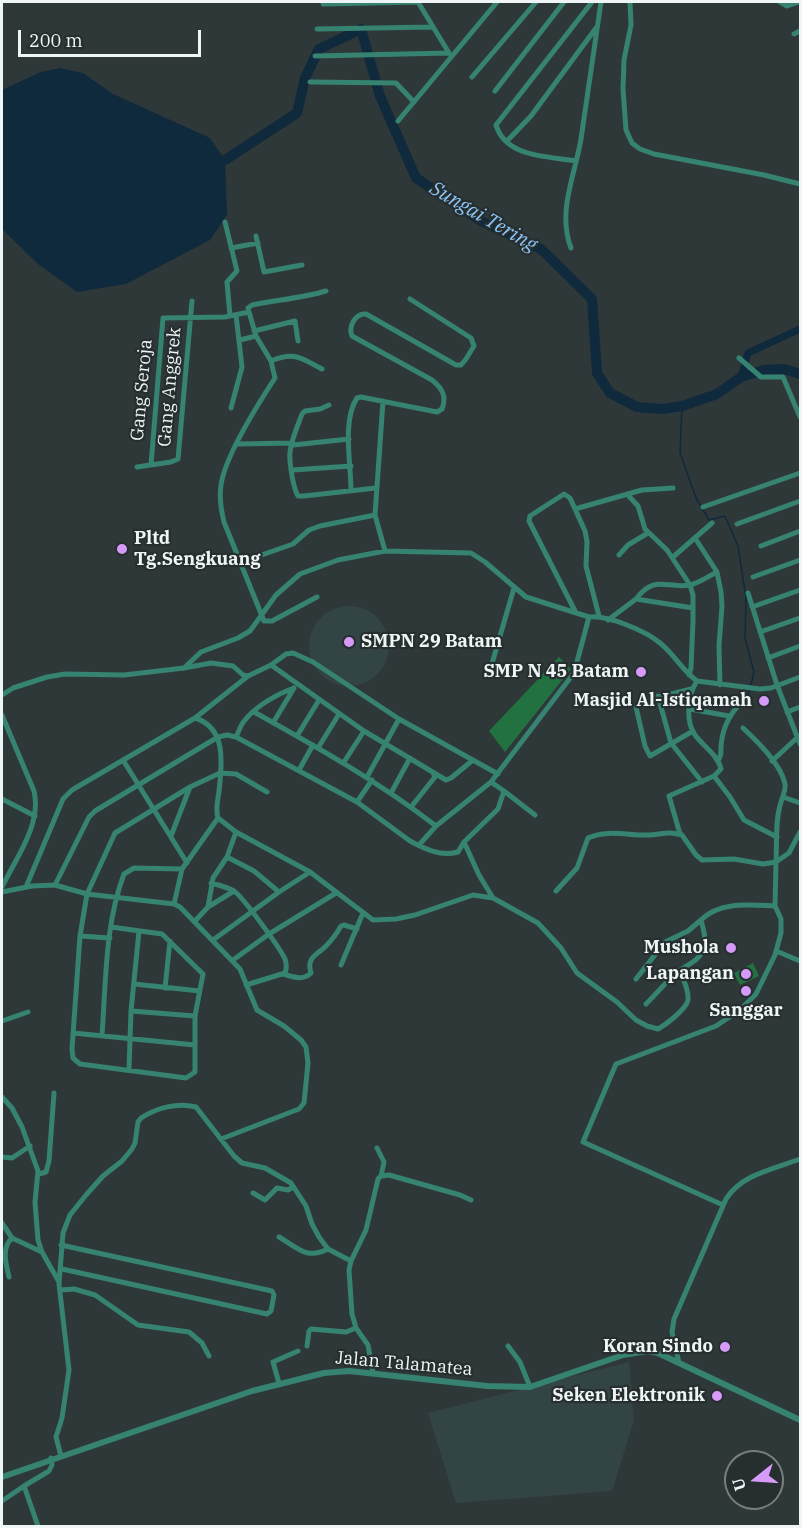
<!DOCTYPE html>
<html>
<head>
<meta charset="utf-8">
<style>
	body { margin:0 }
	#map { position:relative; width:802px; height:1528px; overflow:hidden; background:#2f3839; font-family:"IBM Plex Serif",serif }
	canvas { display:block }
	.frame { position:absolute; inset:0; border:3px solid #eff5f5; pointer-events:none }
	.north { position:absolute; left:724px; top:1450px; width:60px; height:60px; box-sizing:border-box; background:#262e2f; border:2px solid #767e7e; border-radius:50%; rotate:253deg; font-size:16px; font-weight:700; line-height:24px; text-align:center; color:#eff5f5 }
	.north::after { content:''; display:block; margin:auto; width:21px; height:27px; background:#d69bf9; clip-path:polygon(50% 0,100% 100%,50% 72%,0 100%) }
	.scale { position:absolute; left:18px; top:30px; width:183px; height:27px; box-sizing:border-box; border:3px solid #eff5f5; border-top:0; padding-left:8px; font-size:18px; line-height:21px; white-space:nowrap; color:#eff5f5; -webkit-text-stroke:4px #262e2f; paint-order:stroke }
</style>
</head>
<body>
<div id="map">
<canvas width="802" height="1528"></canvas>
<div class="frame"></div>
<div class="north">U</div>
<div class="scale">200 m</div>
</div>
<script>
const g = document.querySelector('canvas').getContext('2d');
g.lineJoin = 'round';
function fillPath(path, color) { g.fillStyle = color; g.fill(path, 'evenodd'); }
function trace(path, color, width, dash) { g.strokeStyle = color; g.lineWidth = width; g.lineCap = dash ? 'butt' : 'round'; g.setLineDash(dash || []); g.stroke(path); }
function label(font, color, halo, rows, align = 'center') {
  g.font = font + ' "IBM Plex Serif",serif'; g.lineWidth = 4.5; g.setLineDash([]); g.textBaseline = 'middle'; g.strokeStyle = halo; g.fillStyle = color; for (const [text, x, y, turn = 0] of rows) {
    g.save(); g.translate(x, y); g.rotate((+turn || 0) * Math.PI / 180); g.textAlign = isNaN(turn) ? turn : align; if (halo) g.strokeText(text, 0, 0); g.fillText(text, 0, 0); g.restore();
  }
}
const built = new Path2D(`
	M309 646a40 40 0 1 1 80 0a40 40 0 1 1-80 0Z
	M629,1362L634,1420L612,1491L456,1503L428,1413Z`);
const green = new Path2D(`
	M559,657L571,669L505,752L489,731Z
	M753,963L759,976L740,985L734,973Z`);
const water = new Path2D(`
	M60,68L83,73L113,94L210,138L225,160L227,215L210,240L126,284L77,292L38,264L2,229V90L41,72Z`);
const stream = new Path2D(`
	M682,406L680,453L696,498L709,520L725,516L738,546L746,598L745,638L754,672L746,705`);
const canal = new Path2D(`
	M741,377L748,353L800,329`);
const river = new Path2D(`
	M225,160L297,113L305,78L319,49L361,29L380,96L416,178L481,221L541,249L592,299L597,373L610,393L637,407L662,409L682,406L717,394L741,377L764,370L784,369L800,374`);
const minor = new Path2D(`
	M418,2L449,53
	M630,2L631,25L624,60L623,89L626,130L632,143L640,149L654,154L764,175L800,184
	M780,2L787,6L799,2
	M323,4L418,2
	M317,29L433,27
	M794,34L800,31
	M315,56L449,53
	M472,77L536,2
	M310,82L396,83L414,102
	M495,91L564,2
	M398,121L497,2
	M507,141L531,116L596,28
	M576,161C548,156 506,158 496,125L592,2
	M225,222L237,271L227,282L230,316
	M256,236L264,272L302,265
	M231,248L258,243
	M571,248C557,212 575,175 581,139C588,93 594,47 601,2
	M249,312L256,336L271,361L275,378C258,404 225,457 221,485C219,498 221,510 224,522L264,621H272L317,597
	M249,312L248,308L252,305C275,300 303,298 326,291
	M254,331L295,321L298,341
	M240,340L256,336
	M739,358L761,377H783L800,417
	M271,361C294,351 301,358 322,369
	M383,401L375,515L385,551
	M329,405L320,409L305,411L302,414C298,425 291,441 290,452C289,461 293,488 298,496H304L376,488
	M231,408L242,367L236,315
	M237,444L293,443
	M293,445L349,439
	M151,465L163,318L225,317L249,312
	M137,467L171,462L178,459L192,301
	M293,470L351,466
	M351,490C351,465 342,420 357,398L361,397L437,412L442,409C447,396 442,388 432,380L352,336C348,327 355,313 366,314L456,365H461L466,359L474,346L471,338L410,299
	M627,494L638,506L645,529L667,550L690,585L693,595V621L691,668L689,675
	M703,507L800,473
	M575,509L642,490L673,488
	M737,524L800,501
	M695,538L717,572L721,592L722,606L719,646L720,685
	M761,546L800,531
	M619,555L628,545L648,533
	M673,557L712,523
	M239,560L256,557L293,544L309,530L320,526L375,515
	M753,577L800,560
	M748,593L777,685L800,744
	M636,599C655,574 666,589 690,585C699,583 709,576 717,572
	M752,607L800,590
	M575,611L529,521L530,516L564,494L570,498L585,531L587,542L586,566L599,616
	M608,620L636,599L693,608
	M760,632L800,618
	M768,658L800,646
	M271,665L364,731L446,780L451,778L473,760
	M491,667L514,588
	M184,668L201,652L238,638L250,631L276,595L300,574L338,560L385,551L471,553L485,562L526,597L589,617C608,615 646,631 660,643C674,654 682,670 697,681L760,689L771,688L800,677
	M691,689L640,702L636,707L645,746L650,756L693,731
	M2,695L13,688L47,677L65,674L124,675L184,668L211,663L233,666L243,675L248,676
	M658,696L671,743L702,782
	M690,709L729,716
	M254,712C317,747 379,782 436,826
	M787,712L800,707
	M2,715L34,791C42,824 16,858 2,887
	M273,723L294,688
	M297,736L319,700
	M236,737C239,731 241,724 245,720C256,706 277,694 294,688
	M318,748L339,714
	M123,760L187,863
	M718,761C721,756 721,753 721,747C722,731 727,718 738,706
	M772,761L799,736
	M344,762L364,731
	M299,770L313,745
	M714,776L730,797L744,820L777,837
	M367,777L399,719
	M491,782L504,791L498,809L464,842L479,875L493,898
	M504,791L535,815
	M391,793L410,758
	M783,797L800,803
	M2,799L35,816
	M357,802L372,780
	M411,807L435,777L433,773
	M218,818L236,832L310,872L373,920L396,919L415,915L473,895L493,898L538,923L561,948L577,973L617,1002L636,1020L647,1026L658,1029C667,1024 682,1012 687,1003C691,996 683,977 679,971
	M680,834L669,796L714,776L721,769C718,755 703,746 695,735C685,721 688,694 697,681
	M171,836L190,787
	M419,845L436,826L491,782L574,673L589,617
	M227,857L254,871L279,892
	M211,883C219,885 227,887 234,891C243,897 280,948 285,959C287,965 287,968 285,973L246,985
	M55,885L89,817L95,811L218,737L227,735L236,737L357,802L410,841C425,849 441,857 458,852L464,842
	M26,887L63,799L72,790L195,718L248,676L271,665L286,654L293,653L313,662L399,719L498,774
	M556,891L577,868L588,838C608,829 629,836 650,835C665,834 666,831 682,835L696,855L702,860L734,859L763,864L776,862C777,843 775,820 781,802C783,795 786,791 785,784C781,764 757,741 743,728
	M2,892L32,886L55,885L87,894L174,904L180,907L240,969L257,1010L284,1026L301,1040L306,1047L308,1063L304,1103L299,1109L221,1139
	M174,904L182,869L218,818C215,809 218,800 219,791C222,764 227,728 195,718
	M208,907L234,891
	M195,921L208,907L213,878L227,857L236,832
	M111,927L162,934L203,974L195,1016V1072L186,1078L80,1064L73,1058L72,1049L80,936L87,894L115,833L190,787L220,773L236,774L267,792
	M80,936L110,938
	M213,940L279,892L310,872
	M776,951L800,961
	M233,960L269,934L336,893
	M341,965L363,913
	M283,974C293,977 303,981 311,973C306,957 317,955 326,946C332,940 337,933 341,926L344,925L357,929
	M636,979L665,942L688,931L701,920
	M134,984L200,991
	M165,988L170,941
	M646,1004C656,994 666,982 676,973C686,965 700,961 704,948C707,939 703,929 701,920C720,901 750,905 775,906
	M131,1011L195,1016
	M2,1021L28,1012
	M73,1033L195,1045
	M102,1035C106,981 105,924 124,874L134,868L182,869
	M129,1069L131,1011L139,931
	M2,1097L12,1108L22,1127L38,1171L35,1202L38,1240L42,1252L59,1282
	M377,1148L384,1162L381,1176
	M2,1157L12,1158L30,1146
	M39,1174L46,1172L49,1161L54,1093
	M253,1193L265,1200L277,1188L288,1190L293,1187
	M723,1205L583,1142L616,1064L716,1026L740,1010L756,994L775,955L781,933V919L775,906L776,862L789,853L800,832
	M2,1223L12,1238L42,1252
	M279,1237C298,1248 306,1260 328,1249
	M61,1245L272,1291L274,1295L271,1311L267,1314L62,1269
	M351,1261L366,1230L378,1179L381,1176L389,1175L460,1195L471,1200
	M9,1277C6,1264 1,1248 12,1238
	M61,1290L74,1289L95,1295L138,1325L189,1332L202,1343L209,1356
	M307,1346L309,1331L311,1329L346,1332L356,1328
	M508,1346L520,1362L530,1387
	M679,1363L672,1332L674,1319L726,1199C742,1174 774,1169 800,1159
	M279,1383L273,1362L298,1351
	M61,1456L56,1437L62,1418L69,1370L59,1284L63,1233L70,1215L86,1195L103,1176L122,1161L132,1149L135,1143L138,1122L141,1118C156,1108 178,1102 196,1107L234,1156L242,1163L265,1168L291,1183L306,1206L312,1224L319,1237L328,1249L351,1261L349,1270L352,1314L356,1328L368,1345L373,1373
	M24,1486L49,1471L52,1465L51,1458
	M2,1501L24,1486L38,1526`);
const tertiary = new Path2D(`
	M2,1477L252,1391L324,1373L349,1371L487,1386L530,1387L623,1355L647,1351L658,1353L679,1363L800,1420`);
const markers = [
	[122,549,6,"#d69bf9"],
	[349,642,6,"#d69bf9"],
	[641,672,6,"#d69bf9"],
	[764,701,6,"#d69bf9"],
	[731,948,6,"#d69bf9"],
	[746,974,6,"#d69bf9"],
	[746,991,6,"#d69bf9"],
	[725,1347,6,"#d69bf9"],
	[717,1396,6,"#d69bf9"]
];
const streetNames = [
	["Gang Anggrek",170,387,-85],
	["Gang Seroja",142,390,-85],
	["Jalan Talamatea",404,1364,5]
];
const poiNames = [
	["Pltd",134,539,"left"],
	["Tg.Sengkuang",134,560,"left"],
	["SMPN 29 Batam",361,642,"left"],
	["SMP N 45 Batam",629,672],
	["Masjid Al-Istiqamah",752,701],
	["Mushola",719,948],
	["Lapangan",734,974],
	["Sanggar",746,1011,"center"],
	["Koran Sindo",713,1347],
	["Seken Elektronik",705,1396]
];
const waterNames = [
	["Sungai Tering",483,217,30]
];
fillPath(built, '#334445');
fillPath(green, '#227140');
fillPath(water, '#0f293d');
trace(stream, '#0f293d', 1.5);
trace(canal, '#0f293d', 7);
trace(river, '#0f293d', 10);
trace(minor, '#358370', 5);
trace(tertiary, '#358370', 6);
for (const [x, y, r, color] of markers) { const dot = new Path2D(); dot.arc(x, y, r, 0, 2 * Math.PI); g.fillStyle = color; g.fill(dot); trace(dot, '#262e2f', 2); }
label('18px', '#eff5f5', '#262e2f', streetNames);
label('bold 18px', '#eff5f5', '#262e2f', poiNames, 'right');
label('italic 20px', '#8cc6f6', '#262e2f', waterNames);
</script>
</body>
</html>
